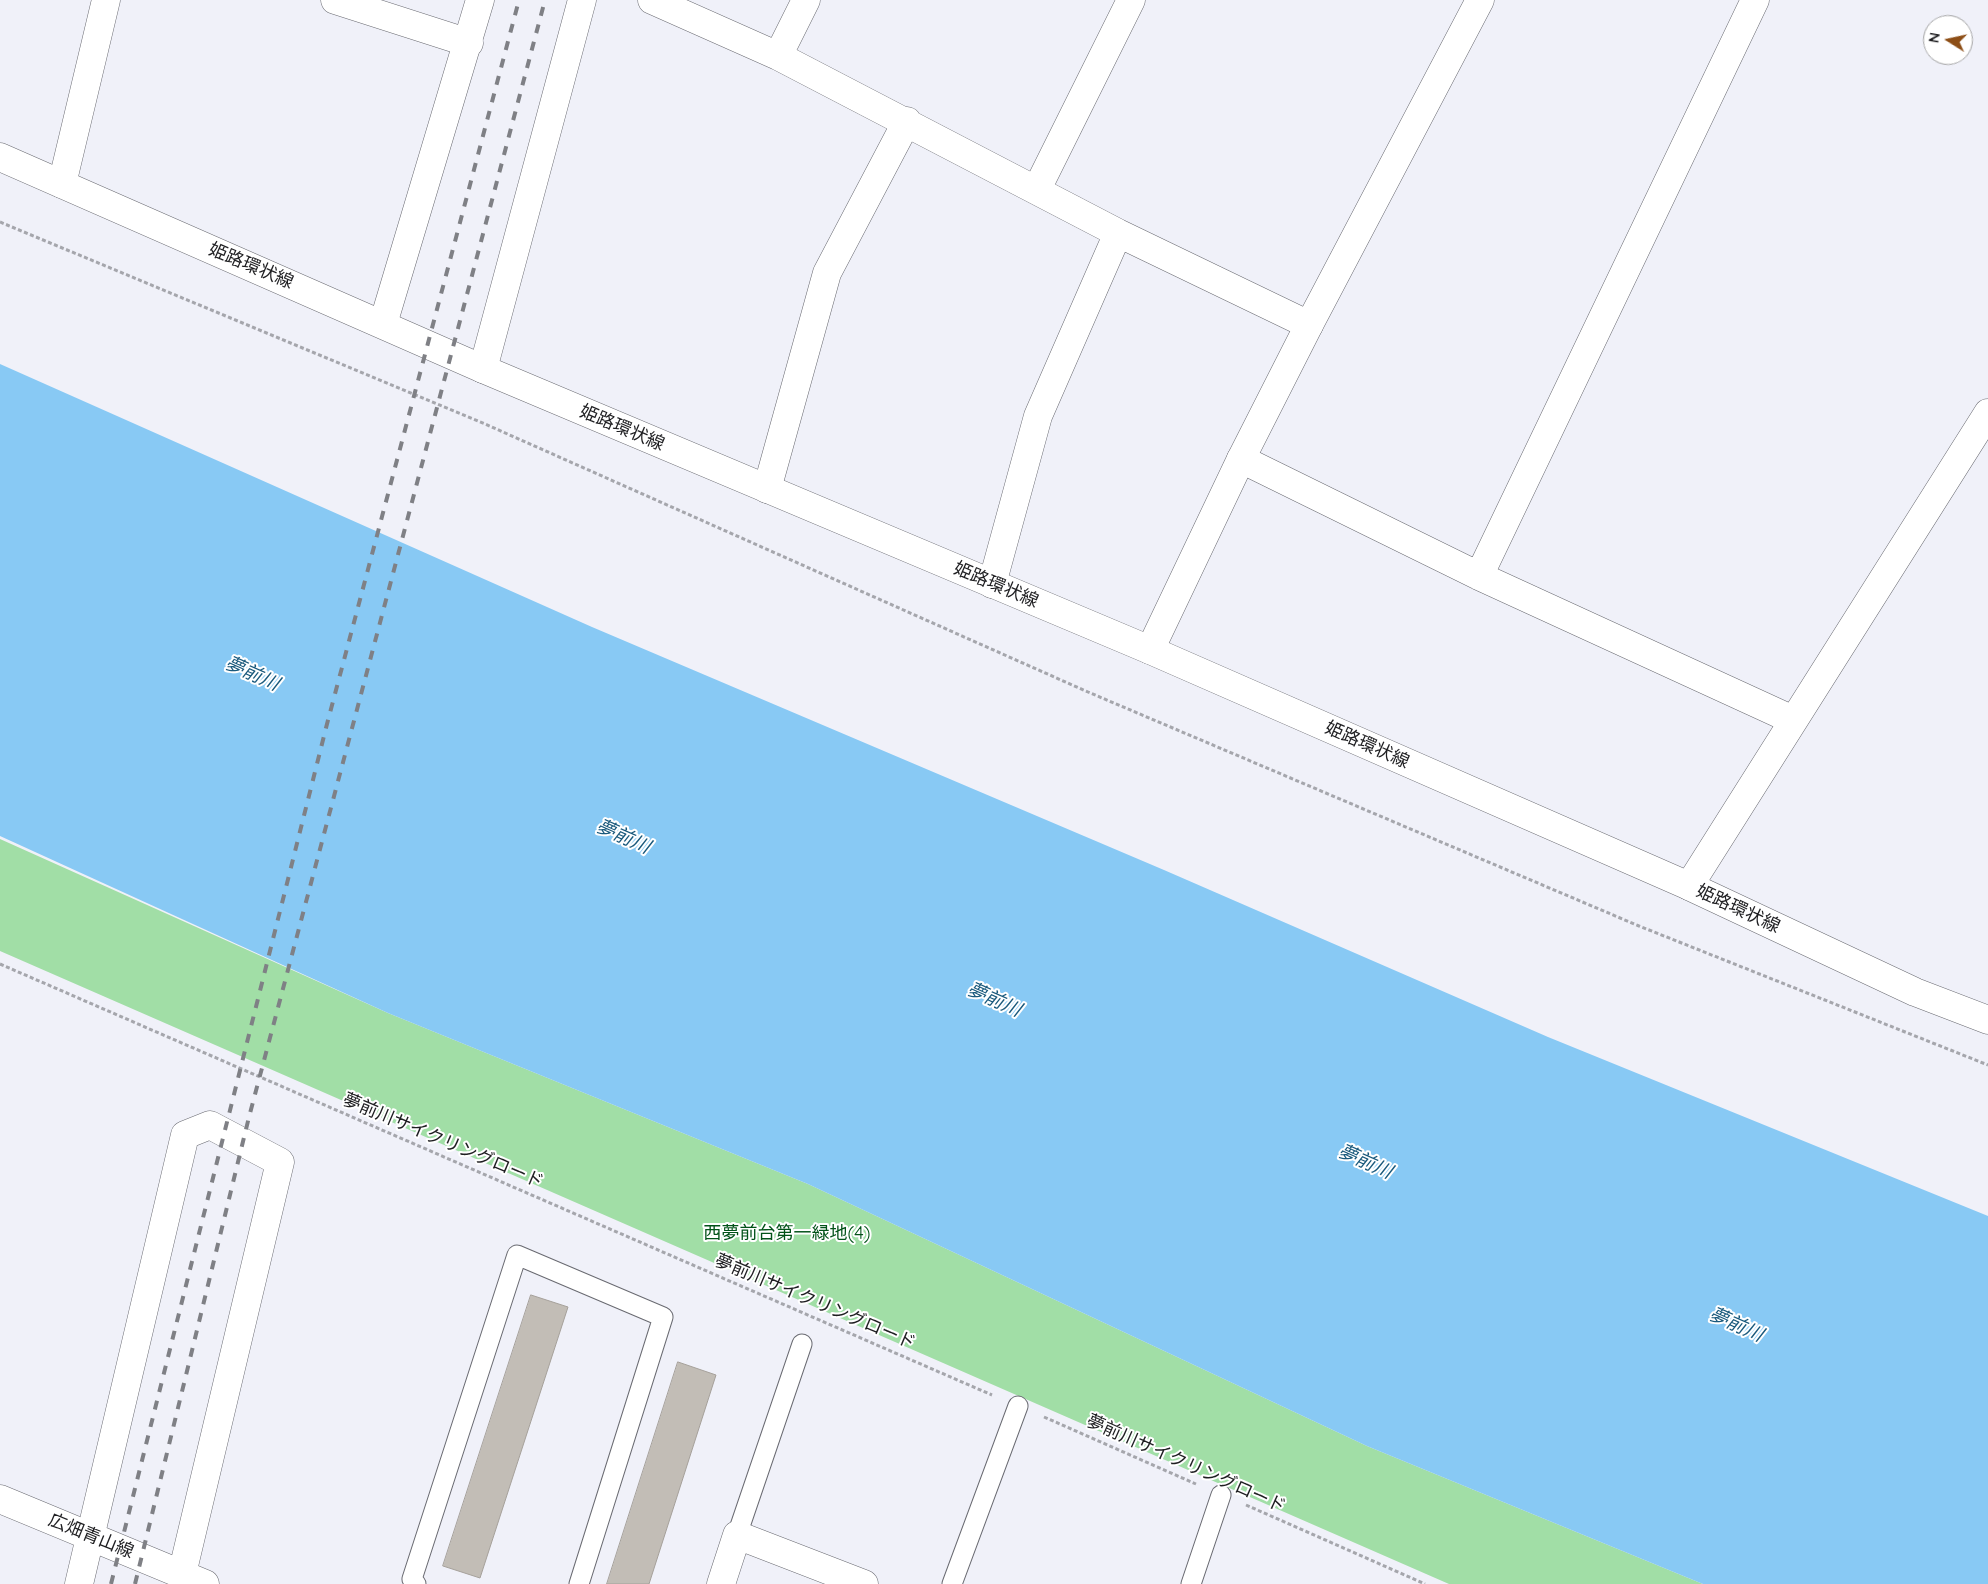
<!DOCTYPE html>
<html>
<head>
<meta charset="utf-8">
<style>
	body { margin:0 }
	#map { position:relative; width:1988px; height:1584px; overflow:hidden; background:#f0f1f9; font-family:Quicksand,sans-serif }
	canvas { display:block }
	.north { position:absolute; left:1923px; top:15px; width:50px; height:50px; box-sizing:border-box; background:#fff; border:1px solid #a5a5a6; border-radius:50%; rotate:280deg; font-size:14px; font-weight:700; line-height:20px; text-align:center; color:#1e1e21 }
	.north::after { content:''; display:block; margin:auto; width:18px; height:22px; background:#8d4e16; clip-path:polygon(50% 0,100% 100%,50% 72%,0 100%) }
</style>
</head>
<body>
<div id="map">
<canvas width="1988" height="1584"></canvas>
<div class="north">N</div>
</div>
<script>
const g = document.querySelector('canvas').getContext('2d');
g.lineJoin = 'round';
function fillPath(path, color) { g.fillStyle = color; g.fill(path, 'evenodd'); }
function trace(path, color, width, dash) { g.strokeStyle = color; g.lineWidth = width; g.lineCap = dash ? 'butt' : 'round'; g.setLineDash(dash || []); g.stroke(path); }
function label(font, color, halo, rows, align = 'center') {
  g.font = font + ' Quicksand,"Noto Sans JP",sans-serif'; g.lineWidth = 4; g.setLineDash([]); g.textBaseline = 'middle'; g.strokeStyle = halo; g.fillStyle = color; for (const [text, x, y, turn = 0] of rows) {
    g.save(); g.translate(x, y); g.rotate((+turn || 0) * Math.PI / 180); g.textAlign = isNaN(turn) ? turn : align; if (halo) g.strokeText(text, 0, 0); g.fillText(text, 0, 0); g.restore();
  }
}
const green = new Path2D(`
	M0,839L388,1013L808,1184L1367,1446L1703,1584H1449L0,951Z`);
const water = new Path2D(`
	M0,364L592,627L1164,870L1548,1037L1988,1216V1584H1703L1367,1446L808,1184L388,1013L0,836Z`);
const building = new Path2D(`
	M531,1295L568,1307L480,1578L443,1566Z
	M678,1362L716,1375L649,1584H607Z`);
const path = new Path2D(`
	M0,222L485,424L1088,692L1639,926L1988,1065
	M0,964L992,1395
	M1044,1417L1196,1484
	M1246,1505L1425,1584`);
const service = new Path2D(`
	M737,1535L802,1344
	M416,1584L412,1579L517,1255L663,1317L579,1584
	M952,1584L1018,1406
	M1191,1584L1221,1495`);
const minor = new Path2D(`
	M335,0L469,43
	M652,0L778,56L1118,233L1309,325
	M778,56L806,0
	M62,184L106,0
	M1037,189L1131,0
	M483,369L582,0
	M1241,459L1479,576L1793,720
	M767,489L827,273L907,121
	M1479,576L1755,0
	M992,584L1038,416L1118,233
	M1689,886L1988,413
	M79,1584L185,1135L210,1125L280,1162L182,1574
	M721,1584L737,1535L864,1584`);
const tertiary = new Path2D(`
	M383,324L480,0
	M1150,650L1241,459L1309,325L1480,0`);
const secondary = new Path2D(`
	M0,157L483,369L1150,650L1689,886L1915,992L1988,1020
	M0,1499L205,1584`);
const rail = new Path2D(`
	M111,1584L327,724L519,0
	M135,1584L249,1117L545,0`);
const streetNames = [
	["姫路環状線",251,266,23],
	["姫路環状線",622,428,23],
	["姫路環状線",996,585,23],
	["姫路環状線",1367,745,24],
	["姫路環状線",1738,909,25],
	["夢前川サイクリングロード",443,1141,23],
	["夢前川サイクリングロード",815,1302,23],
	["夢前川サイクリングロード",1186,1464,24],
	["広畑青山線",91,1536,22]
];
const parkNames = [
	["西夢前台第一緑地(4)",787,1234]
];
const waterNames = [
	["夢前川",252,674,24],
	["夢前川",623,837,24],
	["夢前川",994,1000,24],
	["夢前川",1365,1162,24],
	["夢前川",1736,1325,24]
];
fillPath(green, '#a1dea6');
fillPath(water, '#88c9f4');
fillPath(building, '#c2bdb6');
trace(building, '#a5a09a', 1);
trace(service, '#696a71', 21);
trace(minor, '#696a71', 29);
trace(tertiary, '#696a71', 29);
trace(secondary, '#696a71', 29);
trace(path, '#a5a6ac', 3, [4, 2.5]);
trace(service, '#fff', 19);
trace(minor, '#fff', 28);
trace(tertiary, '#fff', 28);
trace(secondary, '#fff', 28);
trace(rail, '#7f8085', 4, [9, 9]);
label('18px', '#1e1e21', '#fff', streetNames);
label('18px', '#025218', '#fff', parkNames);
label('italic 19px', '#19597c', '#fff', waterNames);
</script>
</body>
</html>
